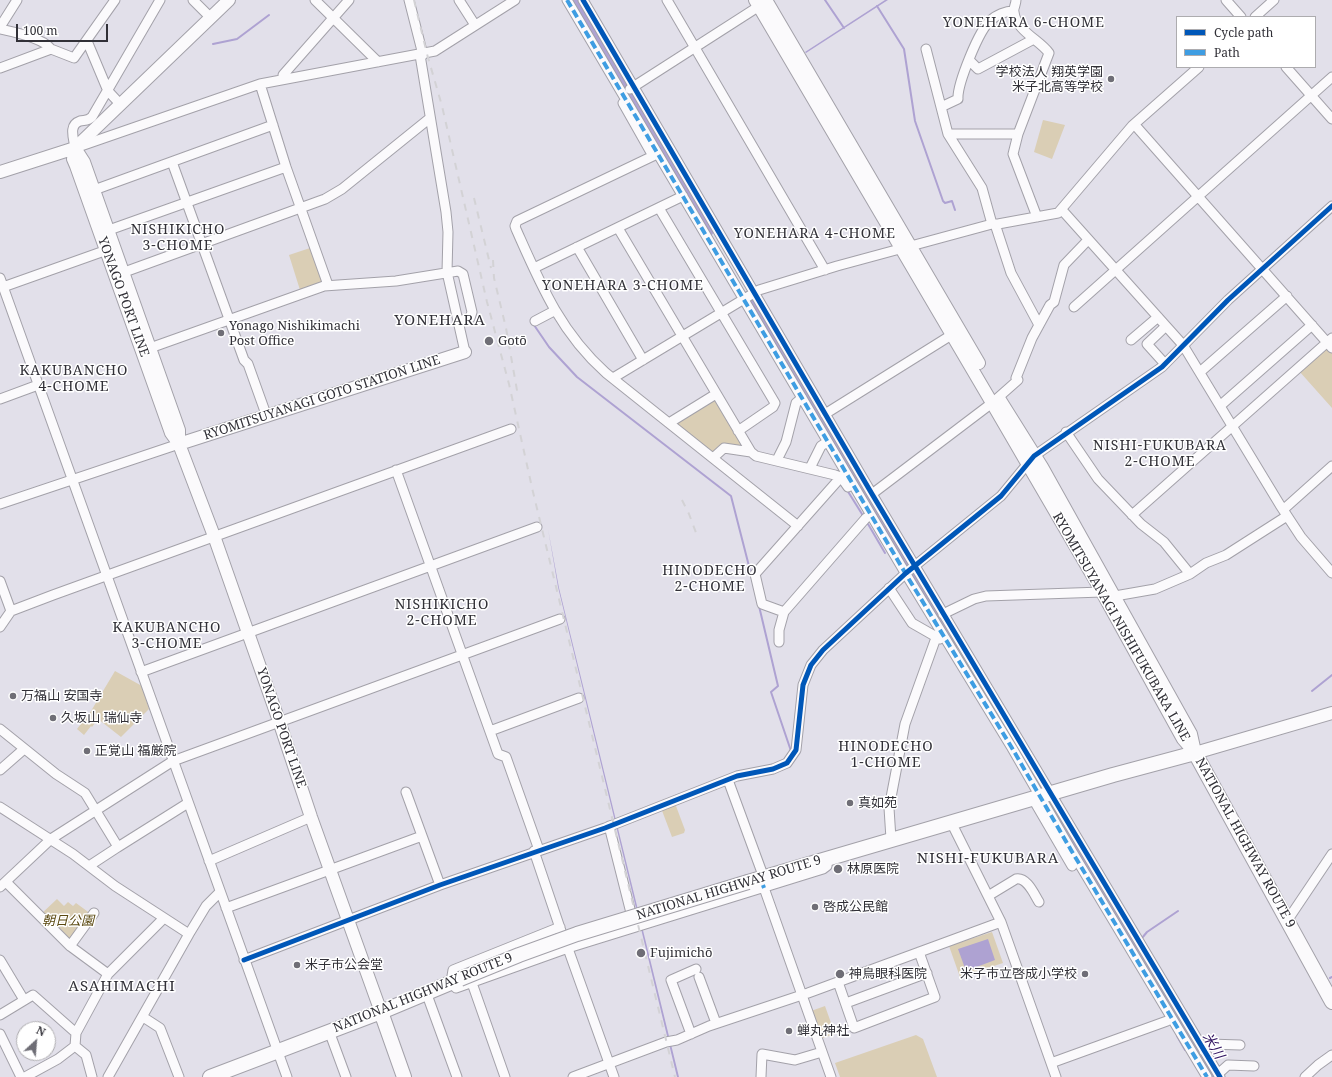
<!DOCTYPE html>
<html>
<head>
<meta charset="utf-8">
<style>
	body { margin:0 }
	#map { position:relative; width:1332px; height:1077px; overflow:hidden; background:#e2e0ea; font-family:"Noto Serif",serif }
	canvas { display:block }
	.legend { position:absolute; left:1176px; top:16px; width:140px; height:52px; box-sizing:border-box; background:#fff; border:1px solid #adacaf; margin:0; padding:5px 7px; list-style:none; font-size:12px; color:#313037 }
	.legend li { display:flex; align-items:center; gap:8px; height:20px }
	.legend b { width:20px; border:1px solid #adacaf }
	.north { position:absolute; left:16px; top:1021px; width:40px; height:40px; box-sizing:border-box; background:#fff; border:1px solid #adacaf; border-radius:50%; rotate:26deg; font-size:11px; font-weight:700; line-height:16px; text-align:center; color:#313037 }
	.north::after { content:''; display:block; margin:auto; width:14px; height:18px; background:#6f6e76; clip-path:polygon(50% 0,100% 100%,50% 72%,0 100%) }
	.scale { position:absolute; left:16px; top:24px; width:92px; height:18px; box-sizing:border-box; border:2px solid #313037; border-top:0; padding-left:5px; font-size:12px; line-height:14px; white-space:nowrap; color:#313037; -webkit-text-stroke:3px #fff; paint-order:stroke }
</style>
</head>
<body>
<div id="map">
<canvas width="1332" height="1077"></canvas>
<ul class="legend">
<li><b style="height:5px;background:#0057b8"></b>Cycle path</li>
<li><b style="height:5px;background:#3e9de2"></b>Path</li>
</ul>
<div class="north">N</div>
<div class="scale">100 m</div>
</div>
<script>
const g = document.querySelector('canvas').getContext('2d');
g.lineJoin = 'round';
function fillPath(path, color) { g.fillStyle = color; g.fill(path, 'evenodd'); }
function trace(path, color, width, dash) { g.strokeStyle = color; g.lineWidth = width; g.lineCap = dash ? 'butt' : 'round'; g.setLineDash(dash || []); g.stroke(path); }
function label(font, color, halo, rows, align = 'center') {
  g.font = font + ' "Noto Serif","Noto Sans JP",serif'; g.lineWidth = 3; g.setLineDash([]); g.textBaseline = 'middle'; g.strokeStyle = halo; g.fillStyle = color; for (const [text, x, y, turn = 0] of rows) {
    g.save(); g.translate(x, y); g.rotate((+turn || 0) * Math.PI / 180); g.textAlign = isNaN(turn) ? turn : align; if (halo) g.strokeText(text, 0, 0); g.fillText(text, 0, 0); g.restore();
  }
}
const green = new Path2D(`
	M1043,120L1065,125L1052,159L1034,152Z
	M313,247L324,279L322,282L300,290L289,255Z
	M1326,346L1332,353V408L1299,371Z
	M714,398L744,446L742,449L714,454L674,424Z
	M115,671L142,686L149,709L121,737L98,719L92,727L91,726L84,735L77,729L91,711Z
	M672,804L676,806L685,830L684,833L672,837L661,808Z
	M57,899L64,906L68,902L73,906L76,903L91,914L71,942L40,915Z
	M992,932L1003,963L960,977L949,946Z
	M825,1006L835,1034L820,1039L811,1011Z
	M916,1035L923,1039L937,1077H840L835,1063Z`);
const water = new Path2D(`
	M885,0H888L806,53L805,52Z
	M548,529L559,588L679,1077H677L558,587Z
	M988,939L995,960L966,971L958,949Z`);
const stream = new Path2D(`
	M825,0L844,28
	M877,6L904,49L915,121L943,201L945,203L952,201L955,210
	M213,44L237,39L269,15
	M534,325L549,347L577,377L731,496L751,574
	M847,490L862,514V518
	M865,524H868L885,553
	M759,606L778,686L771,692L791,751
	M1312,691L1332,675
	M1142,938L1147,932L1178,911
	M1330,978L1332,977
	M1177,1036L1185,1050`);
const river = new Path2D(`
	M573,0L708,231
	M747,297L953,643
	M1023,759L1214,1077`);
const minor = new Path2D(`
	M160,0L92,117C88,121 85,120 80,121C68,125 74,139 75,148L260,84L435,51L515,0
	M193,0L211,18
	M315,0L378,62
	M409,0L423,55
	M459,0L475,25
	M567,0L907,576L1012,748L1071,850L1207,1077
	M583,0L872,494L1220,1077
	M667,0L825,270
	M1016,0C1016,4 1013,9 1014,12C1016,31 1040,40 1049,53L1018,134L1013,154L1037,217
	M1226,0L1241,17
	M1255,17L1274,0
	M0,27L17,0
	M0,29C14,32 43,38 51,49
	M87,41L108,91L121,105
	M926,49L948,134L982,188L992,224
	M420,55L446,212L448,232L447,272L465,352
	M969,60L978,69L1034,39
	M1286,67L1332,119
	M0,68L51,49L74,58L115,0
	M283,79V75L349,0
	M260,84L286,167L328,285
	M630,89L764,3
	M623,103L653,156L517,221L515,226L516,229C540,283 560,332 606,373L798,526
	M941,107L958,99C957,85 979,29 991,20C996,15 1006,11 1013,11
	M1134,124L1332,348
	M948,134H1018
	M172,162L244,360L248,364L267,417
	M94,190L273,125
	M659,208L775,403L773,407L738,431
	M1062,210L1183,345L1280,505L1301,537L1332,573
	M995,224L1011,273L1039,325
	M618,228L751,452L756,456L835,475L841,477L848,487
	M109,230L286,167
	M577,247L643,360
	M534,268L683,196
	M119,274L325,199L342,189L430,118
	M0,278L287,1077
	M3,287L107,250
	M1074,307L1332,77
	M535,321L554,311
	M1131,340L1158,317
	M150,348L324,286L396,281L458,271L463,274L472,312L470,318L458,321
	M1165,364L1147,344L1166,326
	M1200,372L1287,296
	M613,378L759,290L837,266L992,224H998L1058,213L1132,126L1199,67
	M0,399L38,385
	M1221,405L1312,325
	M825,414L953,334
	M669,423L716,394
	M1066,432L1098,479L1141,524L1164,542L1190,574
	M713,458L724,448L751,452
	M777,460L786,442L796,403L802,398
	M810,468L821,446L824,444
	M396,470L498,754L506,757L539,850
	M841,477L755,574L762,604L784,612L866,518
	M872,494L992,403L1018,380L1016,378L1032,338L1050,305L1054,302L1064,265L1088,240
	M0,504L179,444
	M1284,509L1332,466
	M1132,515L1332,338
	M0,581L11,611
	M889,588L912,623L940,639
	M1115,596L1155,589L1190,574L1206,563L1226,555L1287,516
	M943,614L974,599L986,596L1102,592
	M0,627L11,611L53,595L511,429
	M779,642V630L784,612
	M141,672L537,527
	M0,729L56,774L85,793L118,847L89,866
	M490,731L579,698
	M0,770L24,749
	M728,780L764,878
	M406,792L440,885
	M1033,799L1072,866
	M0,807L73,854L115,886L189,934
	M951,822L1001,922L1056,1077
	M609,826L633,921
	M891,839L889,808L905,724L937,635
	M118,847L188,803
	M534,851L561,931
	M209,861L311,817
	M6,882L70,946L108,974
	M763,885L831,1077
	M0,887L51,839L173,761L560,619
	M988,896L1016,879C1027,877 1034,894 1039,902
	M226,908L422,836
	M1287,921L1332,854
	M560,927L453,970L451,982L456,988L568,948L823,869L827,866L828,858
	M566,943L614,1077
	M70,946L94,913
	M0,960L24,1000
	M244,960L440,885L605,828L737,776L773,769L787,763L796,750L803,685L811,665L823,650L906,573L1001,496L1034,456L1162,367L1228,300L1332,206
	M699,977L716,1023
	M838,982L854,1028L935,997L919,952
	M472,983L505,1077
	M426,992L457,1077
	M846,1003L927,973
	M0,1015L33,995L76,1033
	M143,1017L160,1028L179,1077
	M329,1031L346,1077
	M0,1034L21,1077
	M691,1034L671,980L696,969
	M75,1046L76,1033L108,974L164,918
	M75,1046L86,1055L92,1077
	M1204,1051L1209,1044L1240,1045
	M1051,1063L1167,1021
	M1218,1074L1228,1065L1254,1066
	M25,1077L58,1059L75,1046
	M108,1077L189,934L206,906L220,892
	M573,1077L666,1042L677,1040L709,1026L808,993L1001,922
	M761,1077L762,1054L795,1060L822,1052
	M1305,1077L1318,1065L1332,1055`);
const major = new Path2D(`
	M755,0L992,403L1102,592L1183,739L1195,753
	M766,0L979,363
	M75,148L73,159L76,166L171,433L179,444L214,536L279,721L311,817L381,1012
	M75,148L84,162L179,430V436
	M0,172L75,148L229,0
	M1000,400L1042,467L1191,734L1195,752
	M179,444L465,352
	M1195,753L1332,713`);
const highway = new Path2D(`
	M748,882L1113,775L1195,753L1332,1002
	M381,1012L404,1077
	M210,1077L381,1012L460,979`);
const rail = new Path2D(`
	M414,0L427,54L442,106L487,302L509,384L533,492L675,1077
	M474,198L491,268
	M493,260L494,278L506,328L518,396
	M682,500L689,514L698,538`);
const highwayBridge = new Path2D(`
	M460,979L519,955L577,934L748,882`);
const quiet = new Path2D(`
	M567,0L907,576L1012,748L1071,850L1207,1077
	M763,885L764,888`);
const cycleway = new Path2D(`
	M583,0L872,494L1220,1077
	M244,960L440,885L605,828L737,776L773,769L787,763L796,750L803,685L811,665L823,650L906,573L1001,496L1034,456L1162,367L1228,300L1332,206`);
const markers = [
	[1111,79,4,"#6f6e76"],
	[221,333,4,"#6f6e76"],
	[489,341,5,"#6f6e76"],
	[13,696,4,"#6f6e76"],
	[53,718,4,"#6f6e76"],
	[87,751,4,"#6f6e76"],
	[850,803,4,"#6f6e76"],
	[838,869,5,"#6f6e76"],
	[815,907,4,"#6f6e76"],
	[641,953,5,"#6f6e76"],
	[297,965,4,"#6f6e76"],
	[840,974,5,"#6f6e76"],
	[1085,974,4,"#6f6e76"],
	[789,1031,4,"#6f6e76"]
];
const poiNames = [
	["学校法人 翔英学園",1103,72,"right"],
	["米子北高等学校",1103,87,"right"],
	["Yonago Nishikimachi",229,326],
	["Post Office",229,341],
	["Gotō",498,341],
	["万福山 安国寺",21,696],
	["久坂山 瑞仙寺",61,718],
	["正覚山 福厳院",95,751],
	["真如苑",858,803],
	["林原医院",847,869],
	["啓成公民館",823,907],
	["Fujimichō",650,953],
	["米子市公会堂",305,965],
	["神鳥眼科医院",849,974],
	["米子市立啓成小学校",1077,974,"right"],
	["蝉丸神社",797,1031]
];
const streetNames = [
	["YONAGO PORT LINE",123,297,70],
	["RYOMITSUYANAGI GOTO STATION LINE",322,398,-18],
	["RYOMITSUYANAGI NISHIFUKUBARA LINE",1121,627,60],
	["YONAGO PORT LINE",281,728,71],
	["NATIONAL HIGHWAY ROUTE 9",1245,843,61],
	["NATIONAL HIGHWAY ROUTE 9",729,888,-17],
	["NATIONAL HIGHWAY ROUTE 9",423,993,-22]
];
const parkNames = [
	["朝日公園",68,921]
];
const neighbourhoodNames = [
	["YONEHARA 6-CHOME",1024,23],
	["NISHIKICHO",178,230],
	["3-CHOME",178,246],
	["YONEHARA 4-CHOME",815,234],
	["YONEHARA 3-CHOME",623,286],
	["KAKUBANCHO",74,371],
	["4-CHOME",74,387],
	["NISHI-FUKUBARA",1160,446],
	["2-CHOME",1160,462],
	["HINODECHO",710,571],
	["2-CHOME",710,587],
	["NISHIKICHO",442,605],
	["2-CHOME",442,621],
	["KAKUBANCHO",167,628],
	["3-CHOME",167,644],
	["HINODECHO",886,747],
	["1-CHOME",886,763]
];
const waterNames = [
	["米川",1213,1046,59]
];
const quarterNames = [
	["YONEHARA",440,321],
	["NISHI-FUKUBARA",988,859],
	["ASAHIMACHI",122,987]
];
fillPath(green, '#daceb5');
fillPath(water, '#aea2d2');
trace(stream, '#aea2d2', 2);
trace(river, '#aea2d2', 11);
trace(minor, '#a3a1a9', 11);
trace(major, '#a3a1a9', 14);
trace(highway, '#a3a1a9', 16);
trace(minor, '#fbfafc', 9);
trace(major, '#fbfafc', 12);
trace(highway, '#fbfafc', 14);
trace(rail, '#d3d2d5', 2, [7, 7]);
trace(highwayBridge, '#a3a1a9', 16, []);
trace(highwayBridge, '#fbfafc', 14);
trace(quiet, '#3e9de2', 4, [8, 4]);
trace(cycleway, '#0057b8', 5);
for (const [x, y, r, color] of markers) { const dot = new Path2D(); dot.arc(x, y, r, 0, 2 * Math.PI); g.fillStyle = color; g.fill(dot); trace(dot, '#fff', 1.5); }
label('13px', '#313037', '#fff', poiNames, 'left');
label('13px', '#313037', '#fff', streetNames);
label('italic 13px', '#5a4810', '#fff', parkNames);
g.letterSpacing = '1px';
label('14px', '#313037', '#fff', neighbourhoodNames);
g.letterSpacing = '0px';
label('italic 14px', '#321562', '#fff', waterNames);
g.letterSpacing = '1px';
label('15px', '#313037', '#fff', quarterNames);
g.letterSpacing = '0px';
</script>
</body>
</html>
